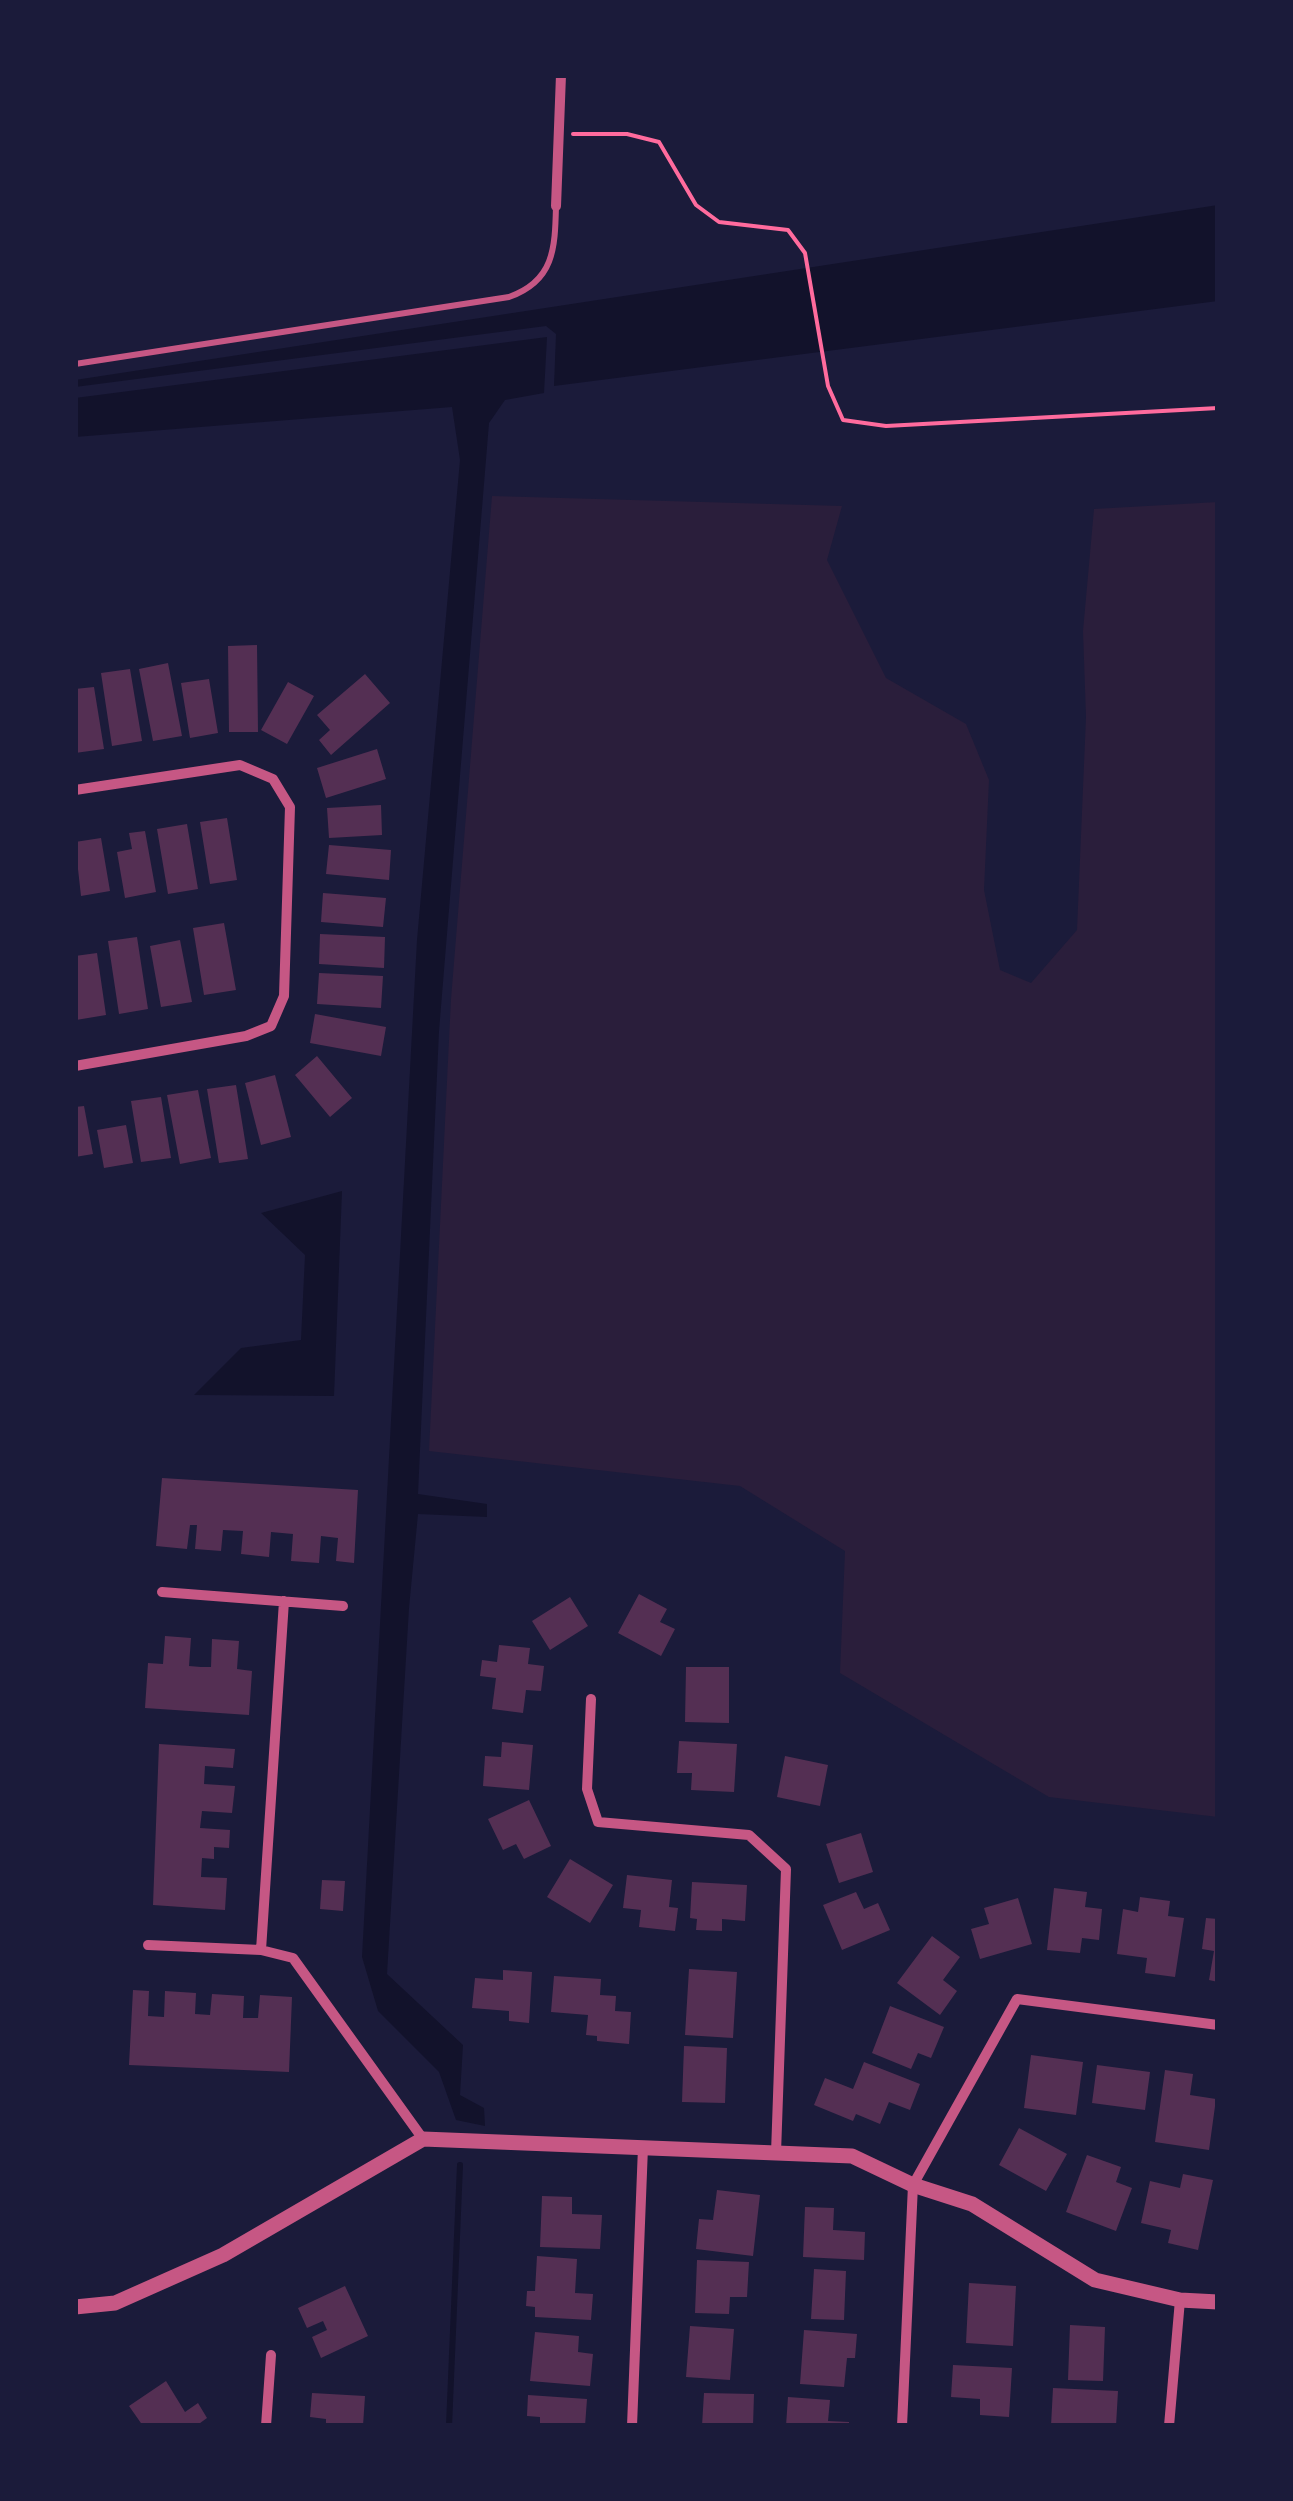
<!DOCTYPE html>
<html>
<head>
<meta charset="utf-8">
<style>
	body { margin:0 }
	#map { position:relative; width:1293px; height:2501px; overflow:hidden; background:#1b1b3a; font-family:Karla,sans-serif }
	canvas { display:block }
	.frame { position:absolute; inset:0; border:78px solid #1b1b3a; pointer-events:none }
</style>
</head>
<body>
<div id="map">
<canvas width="1293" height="2501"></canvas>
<div class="frame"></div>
</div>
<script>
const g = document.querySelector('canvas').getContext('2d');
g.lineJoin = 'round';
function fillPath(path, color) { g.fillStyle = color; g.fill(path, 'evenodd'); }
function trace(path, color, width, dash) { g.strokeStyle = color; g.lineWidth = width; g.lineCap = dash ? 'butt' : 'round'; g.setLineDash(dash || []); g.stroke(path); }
const green = new Path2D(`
	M492,496L842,506L827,560L886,678L966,724L989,780L984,890L1000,970L1031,983L1077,930L1086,717L1083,631L1094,509L1218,502V1817L1049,1797L840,1673L845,1551L740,1486L429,1451L451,999Z`);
const water = new Path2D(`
	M1218,205V301L554,386L556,334L546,326L75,387V380Z
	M547,337L544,393L505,400L489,423L439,1031L418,1494L487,1504V1517L418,1514L409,1608L387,1974L463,2045L460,2095L484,2108L485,2126L456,2120L439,2072L378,2011L362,1957L417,940L460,460L452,407L75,437V398Z
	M342,1191L334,1396L194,1395L241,1348L301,1340L305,1255L261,1213Z`);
const stream = new Path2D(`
	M449,2426L460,2165`);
const building = new Path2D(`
	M257,645L258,732H229L228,646Z
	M168,663L182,736L153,741L139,669Z
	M130,669L142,741L112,746L101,673Z
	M365,674L390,703L331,755L319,740L330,730L317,715Z
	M209,679L218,733L190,738L181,683Z
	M288,682L314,696L287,744L261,730Z
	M94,687L104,749L75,753V689Z
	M377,749L386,779L326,798L317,768Z
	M381,805L382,835L329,838L327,808Z
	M227,818L237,880L210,884L200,822Z
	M187,824L198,889L168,894L157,829Z
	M145,831L156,892L125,898L117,852L132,849L129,833Z
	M101,838L110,891L81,896L75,842Z
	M329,845L391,850L389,880L326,874Z
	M323,893L386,898L383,927L321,922Z
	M224,923L236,990L204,995L193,928Z
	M320,934L385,937L384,968L319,964Z
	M137,937L148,1009L119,1014L108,941Z
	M180,940L192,1002L161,1007L150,946Z
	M97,953L106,1015L76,1020L75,956Z
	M319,973L383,976L381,1008L317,1004Z
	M315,1014L386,1027L381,1056L310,1043Z
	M317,1056L352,1098L330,1117L295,1075Z
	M275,1075L291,1137L261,1145L245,1083Z
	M236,1085L248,1159L219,1163L207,1089Z
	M198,1090L211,1158L180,1164L167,1095Z
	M161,1097L171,1158L141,1162L131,1101Z
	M84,1106L93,1154L75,1157V1107Z
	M126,1125L133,1163L104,1168L97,1130Z
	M162,1478L358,1490L354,1563L336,1561L338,1538L321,1536L319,1563L291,1561L293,1534L271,1532L269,1557L241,1554L243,1531L223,1530L221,1551L195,1549L197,1525H190L187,1549L156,1546Z
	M639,1594L667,1609L660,1622L675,1629L661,1656L618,1633Z
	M570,1597L588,1626L550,1650L532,1621Z
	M165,1636L191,1638L189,1666L201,1667H211L212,1639L239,1641L237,1669L252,1671L249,1715L145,1708L148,1663L163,1664Z
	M499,1645L530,1648L528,1664L544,1666L541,1691L526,1690L523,1713L492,1709L496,1678L480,1676L482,1660L497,1662Z
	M686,1667H729V1723L685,1722Z
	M679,1741L737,1744L734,1792L691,1790L692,1773H677Z
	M502,1742L533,1745L529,1790L483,1786L485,1756L501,1757Z
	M159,1744L235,1749L233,1768L205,1766L204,1784L235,1786L232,1813L202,1811L200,1828L230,1830L229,1848L214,1847V1859L202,1858L201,1877L227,1878L225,1910L153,1905Z
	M785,1756L828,1765L820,1806L777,1797Z
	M529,1800L551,1846L524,1859L516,1844L503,1850L488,1819Z
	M861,1833L873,1872L839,1883L826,1844Z
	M570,1859L613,1885L590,1923L547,1897Z
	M627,1875L672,1880L669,1907L678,1908L675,1931L639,1927L641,1910L623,1908Z
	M322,1880L345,1881L343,1911L320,1909Z
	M692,1882L747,1885L745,1921L722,1919V1931L696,1930L697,1919L690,1918Z
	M1054,1888L1087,1892L1085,1907L1102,1909L1099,1940L1082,1938L1080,1953L1047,1950Z
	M856,1892L864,1909L878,1903L890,1930L842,1950L823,1905Z
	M1140,1897L1170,1901L1168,1916L1184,1918L1175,1977L1145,1973L1147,1958L1117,1954L1123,1909L1138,1912Z
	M1018,1898L1032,1944L980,1959L971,1929L989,1924L984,1908Z
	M1206,1918L1218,1919V1982L1209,1980L1214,1951L1202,1949Z
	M932,1936L960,1957L943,1980L957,1991L940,2015L897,1983Z
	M689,1969L737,1972L733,2038L685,2035Z
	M503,1970L532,1972L529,2023L509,2021V2011L472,2008L475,1978L503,1980Z
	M554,1976L601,1979L600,1995L616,1996L615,2011L631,2012L629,2044L597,2041V2036L586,2035L588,2015L551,2012Z
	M133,1990L149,1991L148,2016L164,2017L165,1991L196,1993L195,2014L210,2015L212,1994L244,1996L243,2018H258L260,1995L292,1997L289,2072L129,2065Z
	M890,2006L944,2027L931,2058L918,2053L911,2069L872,2053Z
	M684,2046L727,2048L725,2103L682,2102Z
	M1031,2055L1083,2062L1076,2115L1024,2108Z
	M864,2062L920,2084L910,2110L889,2102L880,2124L856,2114L853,2121L814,2105L825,2078L853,2089Z
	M1097,2065L1150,2072L1145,2110L1092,2103Z
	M1165,2070L1193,2074L1190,2095L1216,2099L1209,2150L1155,2142Z
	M1019,2128L1067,2154L1046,2191L999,2165Z
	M1087,2155L1121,2167L1116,2182L1132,2188L1116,2231L1066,2212Z
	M1183,2174L1213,2180L1198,2250L1168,2243L1171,2230L1141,2223L1150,2181L1180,2188Z
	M717,2190L760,2195L753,2256L696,2249L699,2219L713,2220Z
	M542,2196L572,2197V2214L602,2215L600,2249L540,2247Z
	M805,2207L834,2208L833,2230L865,2232L864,2260L803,2257Z
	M537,2256L577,2259L575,2293L593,2294L591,2320L535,2317V2307L526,2306L527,2291H535Z
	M697,2260L749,2262L747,2297H730L729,2314L695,2313Z
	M814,2269L846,2271L844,2320L811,2319Z
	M969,2283L1016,2286L1013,2346L966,2343Z
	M345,2286L368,2336L321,2358L312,2337L327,2330L323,2321L307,2328L298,2308Z
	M1070,2325L1105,2327L1103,2381L1068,2380Z
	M690,2326L734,2329L730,2380L686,2377Z
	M804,2330L857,2334L855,2358H847L844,2387L800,2384Z
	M535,2332L579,2336L578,2352L593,2354L590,2386L530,2381Z
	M953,2365L1012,2368L1009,2417L980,2415V2399L951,2397Z
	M166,2381L185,2412L198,2403L207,2418L196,2426H143L129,2406Z
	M1053,2388L1118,2391L1116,2426H1051Z
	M312,2393L365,2396L363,2426H326V2419L310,2417Z
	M704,2393L754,2394L753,2426H702Z
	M528,2395L587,2399L585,2426H540V2417L527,2416Z
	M788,2397L830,2400L828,2421L849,2422V2426H786Z`);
const path = new Path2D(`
	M573,134H627L659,142L696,205L719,222L788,230L805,253L828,386L843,420L886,426L1218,408`);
const service = new Path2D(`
	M75,364L509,297C554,281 555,249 556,206`);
const minor = new Path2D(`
	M556,206L561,75
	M75,790L240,765L273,779L290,807L284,996L271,1026L246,1036L75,1066
	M162,1592L343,1606
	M591,1699L587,1789L598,1822L749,1835L786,1869L776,2153
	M148,1945L261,1950L293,1958L423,2139
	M261,1950L284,1601
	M266,2426L271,2355
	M632,2426L643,2147
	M902,2426L913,2185L1017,1999L1218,2025
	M1169,2426L1180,2300`);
const tertiary = new Path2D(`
	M75,2307L115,2303L223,2255L423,2139L852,2156L913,2185L972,2204L1095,2280L1180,2300L1218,2302`);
fillPath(green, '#2a1e3b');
fillPath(water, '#12122b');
trace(stream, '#12122b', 6);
fillPath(building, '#542f53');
trace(path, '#ff6b9d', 4);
trace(service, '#c65784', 6);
trace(minor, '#c65784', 10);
trace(tertiary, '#c65784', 15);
</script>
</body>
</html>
